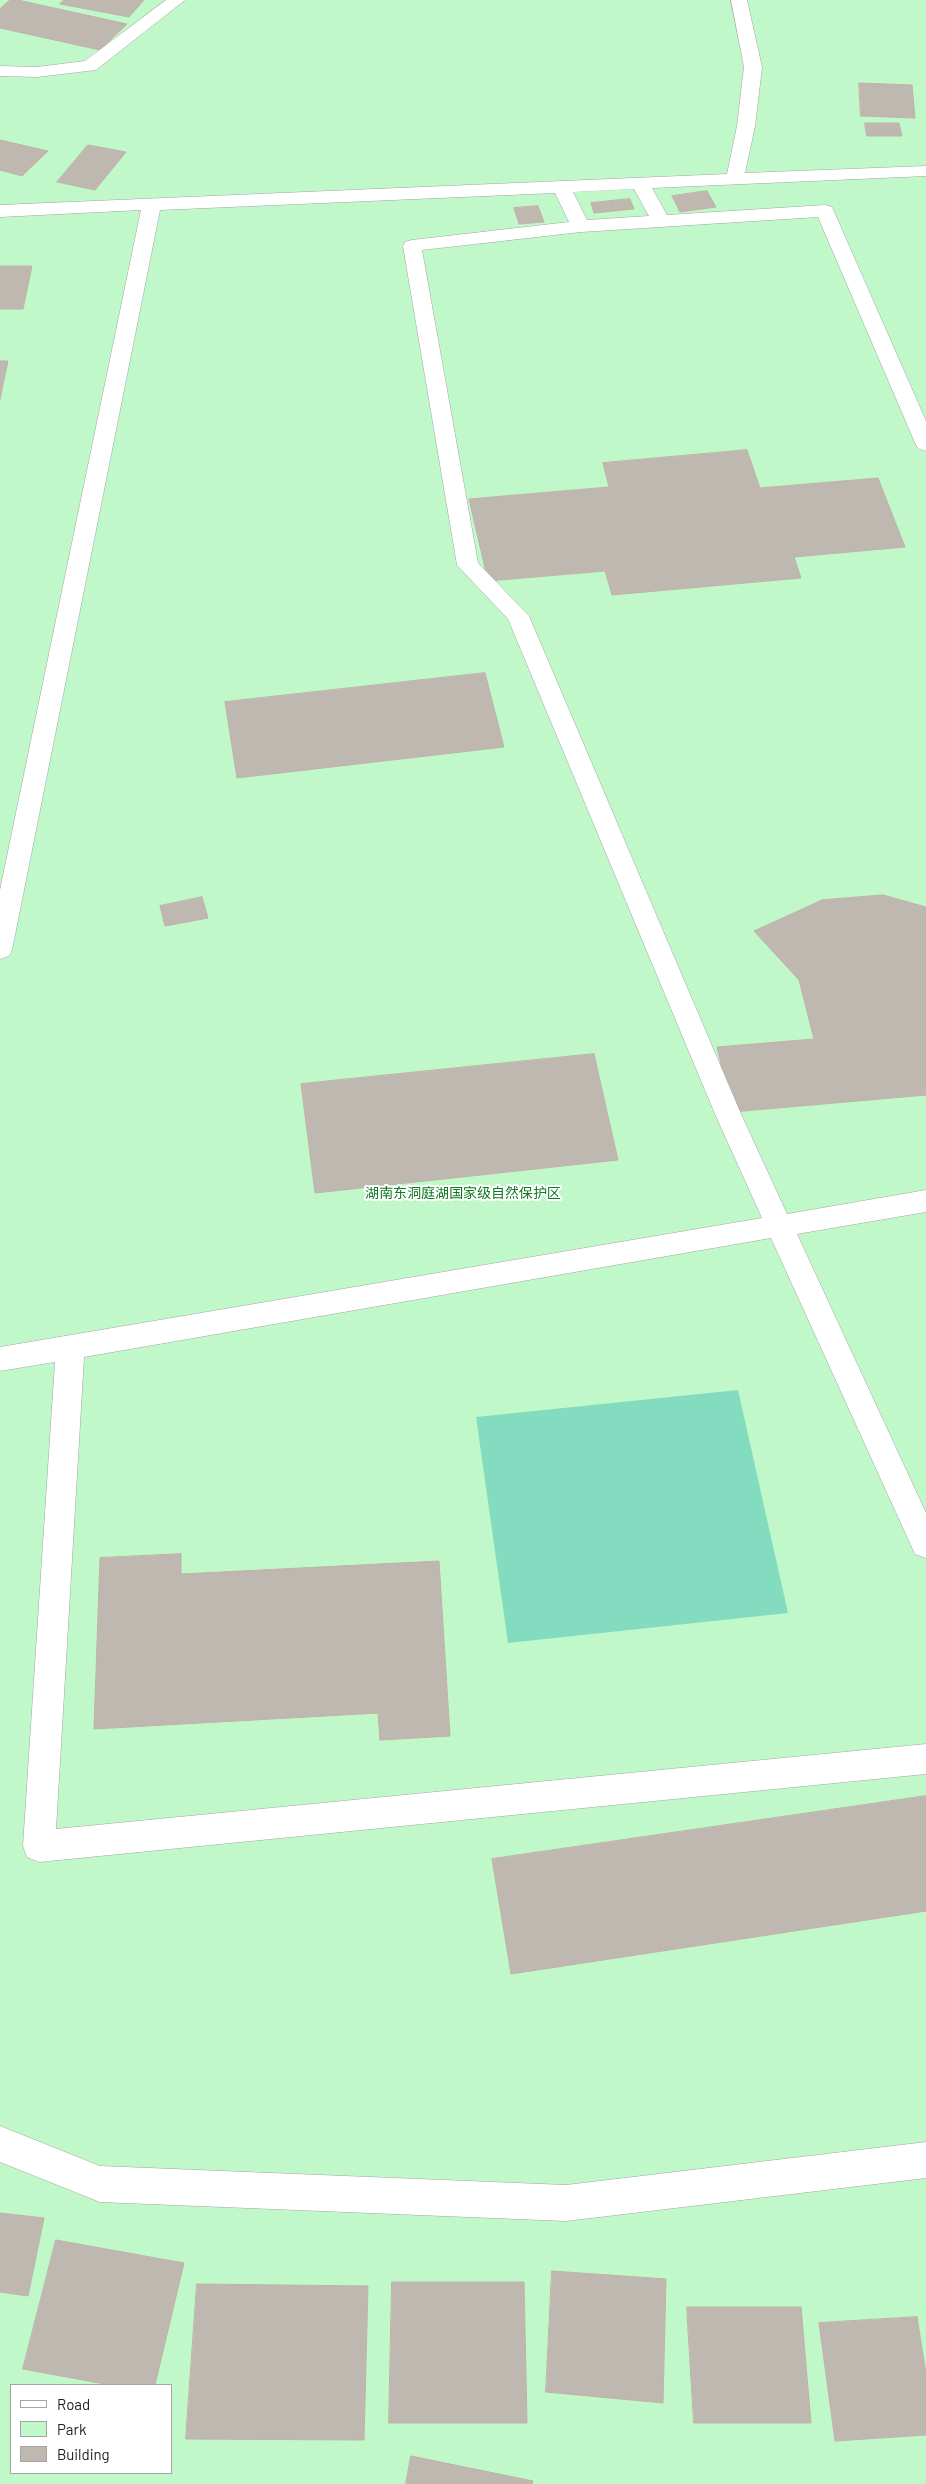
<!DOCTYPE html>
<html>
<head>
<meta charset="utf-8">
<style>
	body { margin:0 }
	#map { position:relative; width:926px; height:2484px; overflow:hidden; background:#eeece4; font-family:Barlow,sans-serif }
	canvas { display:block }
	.legend { position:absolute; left:10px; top:2384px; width:162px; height:90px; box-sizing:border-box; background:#fff; border:1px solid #a5a5a5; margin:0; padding:6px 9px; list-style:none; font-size:15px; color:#1e1e1e }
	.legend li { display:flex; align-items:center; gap:10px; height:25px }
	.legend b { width:25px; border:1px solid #a5a5a5 }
</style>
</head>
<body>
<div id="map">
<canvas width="926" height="2484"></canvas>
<ul class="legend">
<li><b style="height:6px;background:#fff"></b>Road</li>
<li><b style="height:14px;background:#c1f8ca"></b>Park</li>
<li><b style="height:14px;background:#bfb8b0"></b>Building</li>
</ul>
</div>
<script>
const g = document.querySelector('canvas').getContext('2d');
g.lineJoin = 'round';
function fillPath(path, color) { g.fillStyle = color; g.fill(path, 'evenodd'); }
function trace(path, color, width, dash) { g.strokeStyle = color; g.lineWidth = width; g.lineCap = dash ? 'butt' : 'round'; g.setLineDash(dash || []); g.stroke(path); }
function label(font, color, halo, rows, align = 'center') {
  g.font = font + ' Barlow,"Noto Sans SC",sans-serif'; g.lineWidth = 4; g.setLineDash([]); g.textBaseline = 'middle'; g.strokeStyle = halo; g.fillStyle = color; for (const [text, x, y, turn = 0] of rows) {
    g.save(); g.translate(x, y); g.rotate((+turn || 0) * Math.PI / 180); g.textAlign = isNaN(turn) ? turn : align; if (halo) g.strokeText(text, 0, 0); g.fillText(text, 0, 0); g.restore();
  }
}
const park = new Path2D(`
	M0,0H926V2484H0ZM11,2385H171V2473H11Z`);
const pitch = new Path2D(`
	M738,1390L788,1613L508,1643L476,1417Z`);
const building = new Path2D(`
	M10,0H18L127,24L100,50L0,28V9Z
	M64,0H144L129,17L60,4Z
	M859,83L912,85L915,118L861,116Z
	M865,123H899L902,136H867Z
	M0,140L48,151L22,176L0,170Z
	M88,145L126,152L95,190L57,182Z
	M707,191L716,207L680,212L672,196Z
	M630,199L634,209L594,213L591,203Z
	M538,206L544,222L519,224L514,208Z
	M0,266H32L23,309H0Z
	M0,361H8L0,399Z
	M747,450L760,488L878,478L905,547L794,557L801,578L612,595L605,571L488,581L469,499L609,487L603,463Z
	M485,673L504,747L237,778L225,702Z
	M883,895L926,907V1095L732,1112L717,1047L814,1039L799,980L754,931L822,900Z
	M202,897L208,918L165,926L160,906Z
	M594,1054L618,1160L315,1193L301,1084Z
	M181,1554V1574L439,1561L450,1736L380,1740L378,1713L94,1729L100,1558Z
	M926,1796V1911L511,1974L492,1859Z
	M0,2213L44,2218L28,2296L0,2292Z
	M56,2240L184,2263L155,2385H110L23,2369Z
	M552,2271L666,2279L663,2403L546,2392Z
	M392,2282H524L527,2423H389Z
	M197,2284L368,2286L364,2440L186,2439Z
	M687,2307H801L811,2423H694Z
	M917,2317L926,2373V2435L835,2441L819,2323Z
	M411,2456L533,2481L532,2484H406Z`);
const street = new Path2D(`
	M166,0H185L96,70L37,77L0,76V66L37,67L85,61Z
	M731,0H747L762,67L755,126L745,173L926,166V176L652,188L667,215L825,205L832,207L926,421V451L919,449L916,445L818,217L581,232L422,250L478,563L529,616L741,1114L787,1214L926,1190V1212L797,1234L926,1513V1558L915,1554L771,1238L84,1357L56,1829L926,1744V1774L39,1862L27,1857L23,1846L55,1362L0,1371V1347L762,1218L715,1114L508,619L457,565L403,246L405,242L412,240L569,222L555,193L160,210L12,950L9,956L0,959V890L141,210L0,217V205L727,174L737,126L744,67ZM634,189L649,216L587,220L573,192Z
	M0,2126L100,2166L566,2185L926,2142V2178L566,2221L100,2202L0,2162Z`);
const parkNames = [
	["湖南东洞庭湖国家级自然保护区",463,1193]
];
fillPath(park, '#c1f8ca');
fillPath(pitch, '#83dcc0');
fillPath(building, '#bfb8b0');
trace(building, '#c0b3a7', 1);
trace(street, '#a5a5a5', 1);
fillPath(street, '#fff');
label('14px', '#0e791f', '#fff', parkNames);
</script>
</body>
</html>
